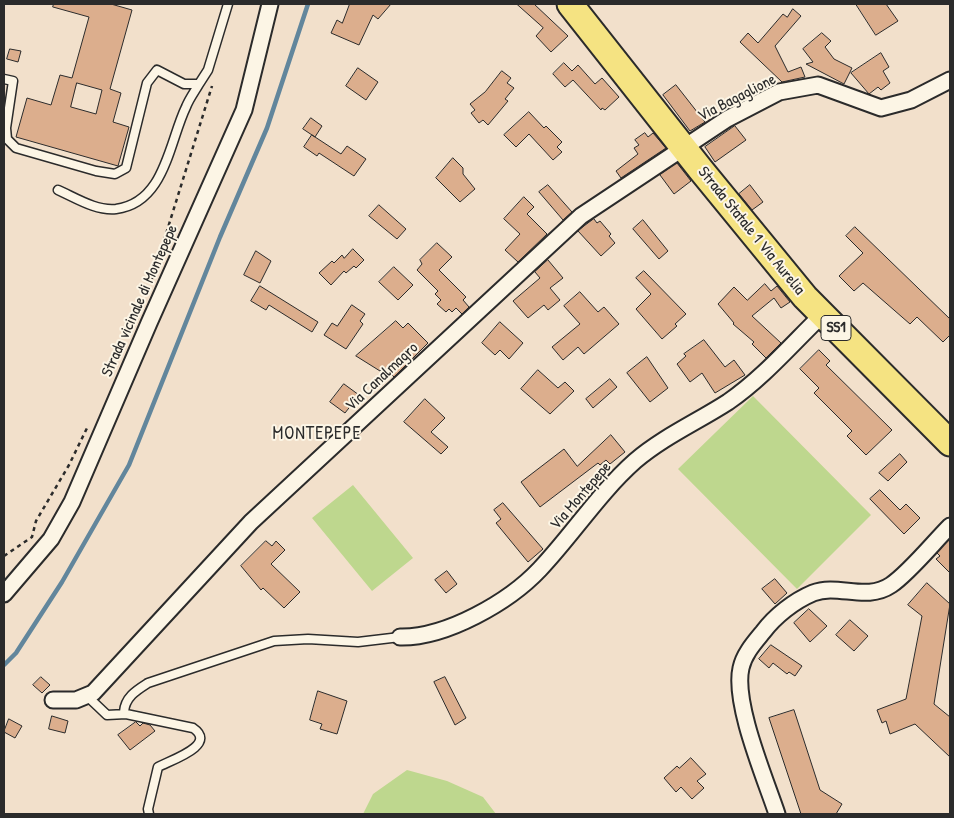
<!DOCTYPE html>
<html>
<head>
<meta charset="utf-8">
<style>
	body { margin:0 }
	#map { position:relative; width:954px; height:818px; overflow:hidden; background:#f2e0cb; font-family:"Patrick Hand",sans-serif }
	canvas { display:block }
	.frame { position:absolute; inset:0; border:5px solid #2b2b2b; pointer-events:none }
</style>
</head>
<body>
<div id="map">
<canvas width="954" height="818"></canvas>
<div class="frame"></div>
</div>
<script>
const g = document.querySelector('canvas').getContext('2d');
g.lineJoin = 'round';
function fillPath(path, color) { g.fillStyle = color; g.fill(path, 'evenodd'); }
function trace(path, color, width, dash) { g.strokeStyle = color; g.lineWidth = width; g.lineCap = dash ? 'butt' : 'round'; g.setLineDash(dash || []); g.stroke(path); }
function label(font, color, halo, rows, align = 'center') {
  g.font = font + ' "Patrick Hand",sans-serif'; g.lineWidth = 4; g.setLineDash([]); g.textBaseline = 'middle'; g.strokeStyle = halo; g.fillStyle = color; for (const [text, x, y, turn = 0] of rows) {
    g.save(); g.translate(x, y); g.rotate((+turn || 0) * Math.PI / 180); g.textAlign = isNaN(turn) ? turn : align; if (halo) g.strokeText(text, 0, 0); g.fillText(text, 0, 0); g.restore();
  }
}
const green = new Path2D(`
	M753,396L871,515L797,589L678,469Z
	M353,485L413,558L372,591L312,518Z
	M407,770L447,781L483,797L496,814H363L373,794Z`);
const stream = new Path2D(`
	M4,665L16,653L62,582L129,465L220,237L267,128L308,4`);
const building = new Path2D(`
	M54,4H111L132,10L110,89L121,93L113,122L129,127L118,166L16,137L27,98L51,105L60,75L72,78L89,17L53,7ZM77,83L102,90L96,114L71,107Z
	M350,4H391L378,19L373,15L359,45L331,33L337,20L342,23Z
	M517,4H534L568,36L551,52L536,36L543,28Z
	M856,4H886L898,21L876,35Z
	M793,9L801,16L775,46L788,72L801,67L805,77L782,82L740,42L748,33L758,43L783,14L787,17Z
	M822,33L831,41L825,47L834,59L852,68L844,84L806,64L813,62L803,49Z
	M10,49L21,51L18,62L7,59Z
	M881,53L889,67L883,71L890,83L881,90L878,87L869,94L851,73Z
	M564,63L572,71L578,65L595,84L602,78L619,97L605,110L602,108L601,110L573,80L565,87L553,74Z
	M358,68L378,82L366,100L346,86Z
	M502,71L511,78L507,83L514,88L505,99L508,101L488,125L483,120L479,123L471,113L475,110L470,104L485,92Z
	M676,85L705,122L690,131L663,95Z
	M529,112L544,128L546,126L562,142L557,147L562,152L553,160L529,134L516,147L504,135Z
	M311,118L322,126L315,137L303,129Z
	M735,126L746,140L715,162L705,147Z
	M645,133L648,137L653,133L666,148L621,178L616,171L638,154L634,148L639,145L635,140Z
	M312,135L341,154L347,146L366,159L354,176L319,153L317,156L304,147Z
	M453,158L463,168V174L475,189L460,202L436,178Z
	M677,163L691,181L674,194L660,175Z
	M548,185L572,212L563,220L539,192Z
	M750,185L763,202L752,210L739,194Z
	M524,197L534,207L527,214L547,234L518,262L505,250L520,234L504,219Z
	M379,205L406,229L397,239L369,216Z
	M594,219L597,223L600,221L611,234L609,236L615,243L601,256L578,231Z
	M643,220L668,251L659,259L633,229Z
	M855,227L950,319V335L943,342L917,317L910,324L863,283L854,291L839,276L863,253L846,236Z
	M437,243L452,257L439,270L466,297L463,300L469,307L462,314L456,308L452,312L449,309L446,312L437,304L441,300L435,294L438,291L417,270L422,264L420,260Z
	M353,249L364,260L356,268L354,266L346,273L344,271L331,285L319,273L332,261L334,263L342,255L344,258Z
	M256,251L271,261L260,283L244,275Z
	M548,260L563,278L550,288L560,300L548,310L544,305L528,318L513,301L540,278L535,272Z
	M394,267L413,285L398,300L379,282Z
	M644,271L686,314L675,324L677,326L662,339L636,309L651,294L636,278Z
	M765,284L771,291L777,286L790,302L781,308L774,298L752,316L781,343L766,358L752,344L754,342L733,324L734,323L718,304L734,287L747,300Z
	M260,286L318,322L312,332L269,305L266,310L251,301Z
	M580,292L598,312L604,307L619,324L584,354L578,347L563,360L552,347L580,324L564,306Z
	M352,305L365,314L360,321L363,324L346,349L324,335L332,323L337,326Z
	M396,321L403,328L408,323L428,343L394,377L384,367L380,371L356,356Z
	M500,322L523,343L509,359L500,350L495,355L482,343Z
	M704,340L725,367L734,360L745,375L715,393L702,373L690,382L677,364L686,356L684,354Z
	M819,350L830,361L826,365L892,430L866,455L847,436L852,431L814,393L819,388L800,369Z
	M647,357L668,388L650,402L627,373Z
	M538,370L558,388L565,382L574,391L550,414L521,389Z
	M610,379L617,387L593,408L586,399Z
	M344,384L359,395L345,413L330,402Z
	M425,399L445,418L431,432L448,447L441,454L404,422Z
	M611,435L625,452L610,464L606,460L600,465L598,463L540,507L521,482L564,449L577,466Z
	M900,454L907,462L888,481L879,473Z
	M880,490L900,510L906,504L920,518L904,534L870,499Z
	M503,503L543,549L528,562L496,523L501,519L494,510Z
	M950,539V573L936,559L940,556L937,553Z
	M266,541L272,546L276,541L285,550L271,564L300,592L284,608L263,588L261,590L241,566Z
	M447,571L457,584L446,593L435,580Z
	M775,579L787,593L775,604L762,589Z
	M927,583L950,604L934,704L950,717V757L915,724L890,734L886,721L882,723L877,710L906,699L922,616L908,605Z
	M809,609L827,626L810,642L794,623Z
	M850,620L868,636L854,651L836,635Z
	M771,645L802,666L795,676L789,672L787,674L773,663L769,668L759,659Z
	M41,677L50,685L42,693L33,685Z
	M445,677L466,718L455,725L434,682Z
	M318,691L347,701L337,734L320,729L322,724L310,720Z
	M794,710L820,790L842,804L836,814H801L769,718Z
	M52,716L68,721L65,733L49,729Z
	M9,719L22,726L15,738L4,732Z
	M136,722L140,726L143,723L150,725L155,731L130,750L118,735Z
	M691,758L706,774L697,781L704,788L692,799L681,787L676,792L664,778L677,766L679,768Z`);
const path = new Path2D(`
	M152,279L212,86
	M4,556L32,537L36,521L69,465L88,426`);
const lane = new Path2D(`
	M4,79L13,81L6,128L7,139L16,148L96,171L115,174L126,168L147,83L157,70L184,84H199L208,70L228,4
	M58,190C76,198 96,211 116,209C165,203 169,142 186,107C189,99 195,91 199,84
	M87,696L107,715L126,714
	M149,814L148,809L158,767C171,760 218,745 193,728L126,714L124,712C125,697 137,690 148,683L274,641L308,639L358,642L400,637`);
const street = new Path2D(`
	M4,594L51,539L72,502L149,323L244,110L270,4
	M400,637C446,638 509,602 540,569C573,534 599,493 635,461C663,437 697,422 728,402C763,378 792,344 822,315
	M53,700H76L93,693L251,522L581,216L727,119L779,92L818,85L881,108L911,100L950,80
	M777,814C765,778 733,703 741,668C744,654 754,643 763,632C775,616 794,601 813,593C838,583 866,602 891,585C909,573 934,542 950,526`);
const primary = new Path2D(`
	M570,4L701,170L805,297L950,443`);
const shields = [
	[836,328,30]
];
const shieldNames = [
	["SS1",836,328]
];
const streetNames = [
	["Via Bagaglione",737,98,-27],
	["Strada Statale 1 Via Aurelia",751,231,51],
	["Strada vicinale di Montepepe",140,301,-66],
	["Via Canalmagro",382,377,-43],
	["Via Montepepe",581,496,-49]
];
const neighbourhoodNames = [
	["MONTEPEPE",317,434]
];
fillPath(green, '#bed78e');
trace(stream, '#62869c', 4.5);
fillPath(building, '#dcae8d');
trace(building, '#2b2b2b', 1);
trace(lane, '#2b2b2b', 11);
trace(street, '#2b2b2b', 19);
trace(primary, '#2b2b2b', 29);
trace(path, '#2b2b2b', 2.5, [4, 4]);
trace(lane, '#fcf5e5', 8);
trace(street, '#fcf5e5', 15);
trace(primary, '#f5e382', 25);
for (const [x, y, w] of shields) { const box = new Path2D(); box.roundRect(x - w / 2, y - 12.5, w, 25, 4); g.fillStyle = '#fcf5e5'; g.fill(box); trace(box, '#2b2b2b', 1); }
label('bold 15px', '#2b2b2b', null, shieldNames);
label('16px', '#2b2b2b', '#fcf5e5', streetNames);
g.letterSpacing = '1px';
label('18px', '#2b2b2b', '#fcf5e5', neighbourhoodNames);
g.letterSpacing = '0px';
</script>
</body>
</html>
